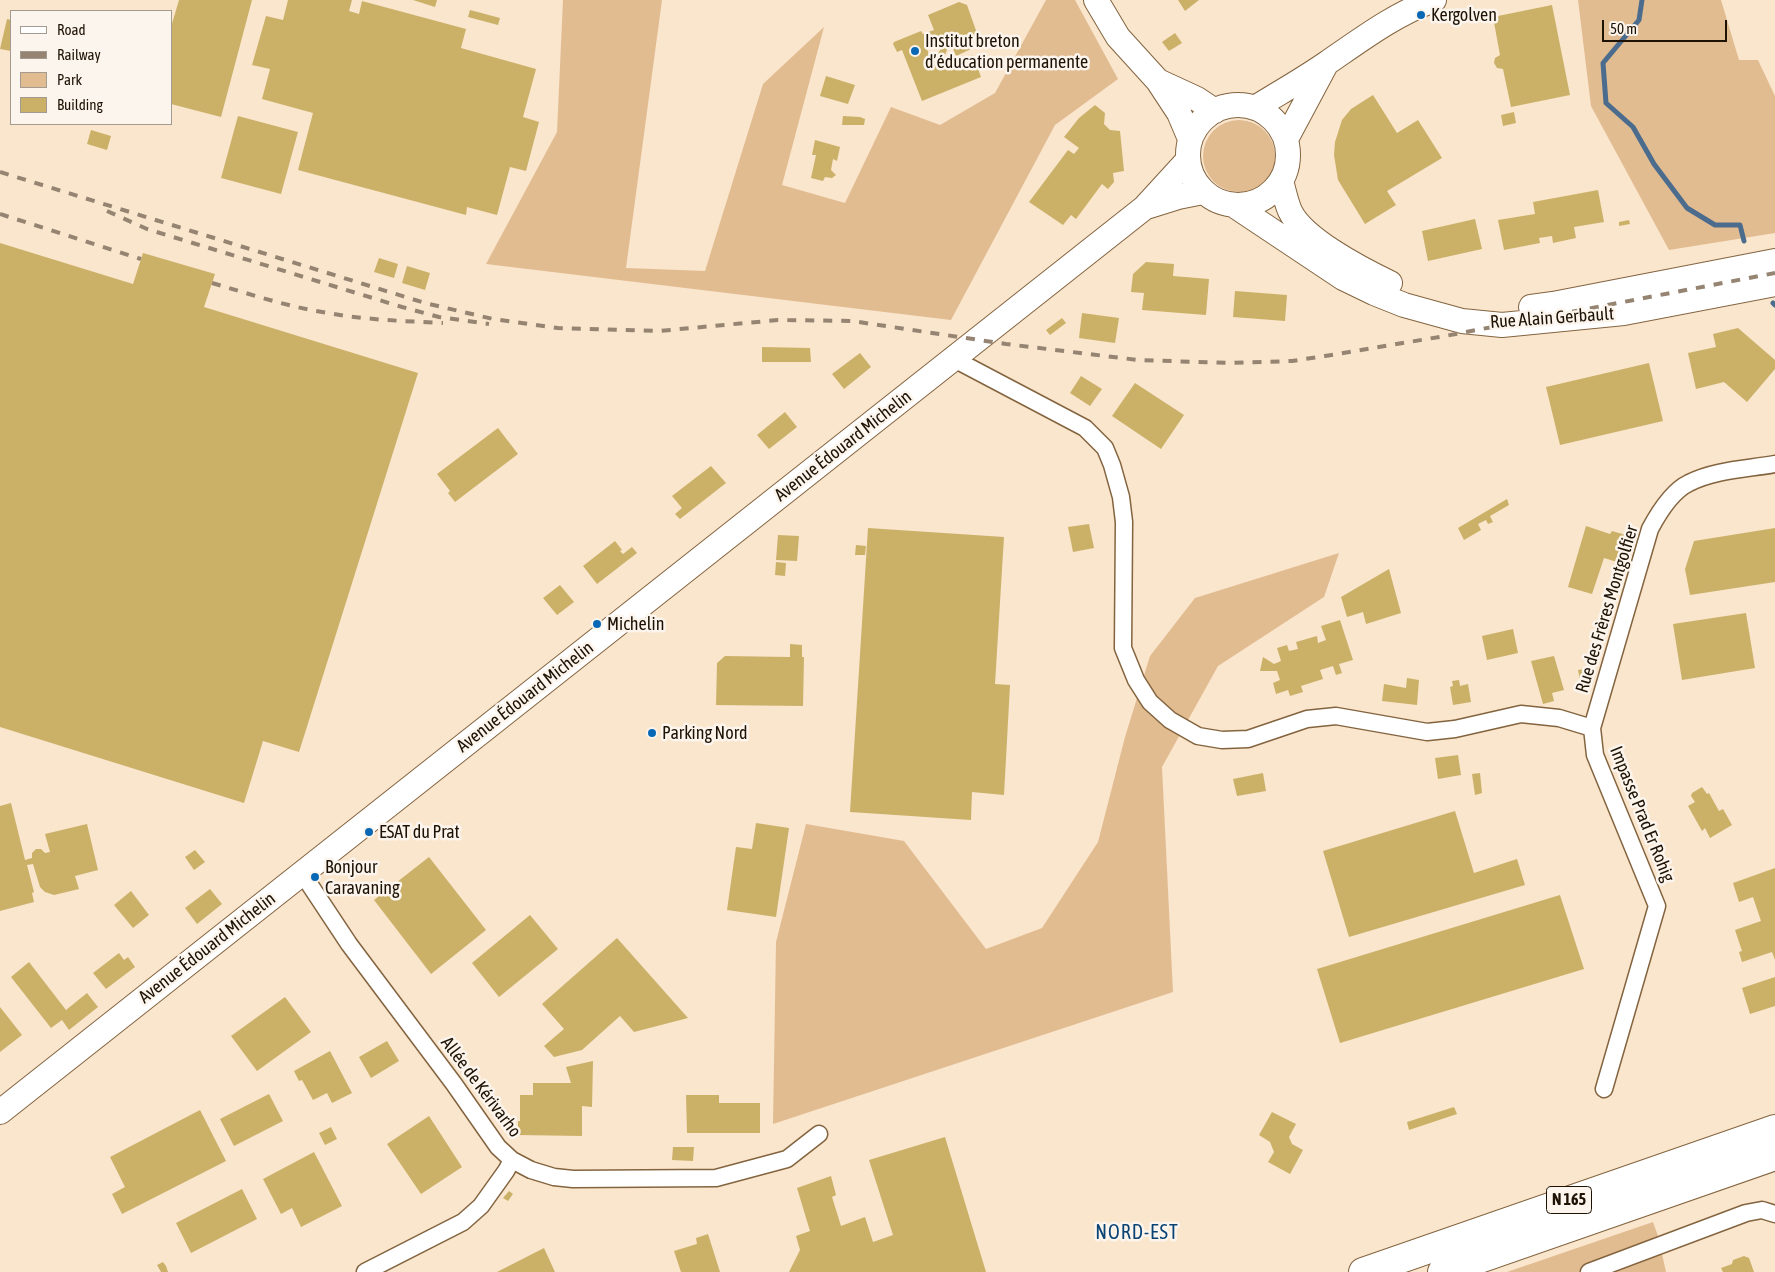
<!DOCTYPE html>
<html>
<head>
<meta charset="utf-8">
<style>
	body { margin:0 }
	#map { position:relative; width:1775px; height:1272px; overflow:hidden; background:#fae5cd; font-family:"Asap Condensed",sans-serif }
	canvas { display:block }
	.legend { position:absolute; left:10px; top:10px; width:162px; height:115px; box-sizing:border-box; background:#fcf5ed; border:1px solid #a39a90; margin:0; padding:6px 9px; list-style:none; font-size:15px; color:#1e1204 }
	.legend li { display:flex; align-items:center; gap:10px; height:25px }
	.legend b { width:25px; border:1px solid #a39a90 }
	.scale { position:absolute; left:1602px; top:20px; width:125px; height:22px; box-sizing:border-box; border:2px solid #1e1204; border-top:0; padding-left:6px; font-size:15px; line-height:18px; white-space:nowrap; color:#1e1204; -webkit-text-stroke:4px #fcf5ed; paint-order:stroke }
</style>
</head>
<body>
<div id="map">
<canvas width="1775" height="1272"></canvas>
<ul class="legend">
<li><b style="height:6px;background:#fff"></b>Road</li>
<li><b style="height:6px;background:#958471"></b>Railway</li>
<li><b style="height:14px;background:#e2bc91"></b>Park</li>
<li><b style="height:14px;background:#cbb168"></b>Building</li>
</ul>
<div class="scale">50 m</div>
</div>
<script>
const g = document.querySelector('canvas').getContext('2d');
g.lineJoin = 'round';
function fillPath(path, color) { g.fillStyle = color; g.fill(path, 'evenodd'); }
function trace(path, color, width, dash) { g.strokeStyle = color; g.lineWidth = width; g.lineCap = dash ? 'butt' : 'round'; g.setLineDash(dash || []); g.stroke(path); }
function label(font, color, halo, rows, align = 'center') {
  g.font = font + ' "Asap Condensed",sans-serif'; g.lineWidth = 5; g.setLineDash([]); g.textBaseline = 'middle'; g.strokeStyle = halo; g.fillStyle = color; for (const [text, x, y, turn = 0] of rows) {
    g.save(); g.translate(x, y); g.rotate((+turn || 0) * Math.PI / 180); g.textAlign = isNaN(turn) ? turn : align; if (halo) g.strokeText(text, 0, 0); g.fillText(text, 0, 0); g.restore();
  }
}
const green = new Path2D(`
	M563,0H662L626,268L705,271L763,84L824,27L782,185L845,203L891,107L940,125L995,93L1046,0H1075L1118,79L1055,125L951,320L486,264L557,132Z
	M1578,0H1721L1739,60H1758L1775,96V233L1669,250L1591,106Z
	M1203 156a36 36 0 1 1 72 0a36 36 0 1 1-72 0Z
	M1339,553L1324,597L1218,666L1162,767L1173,992L773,1124L776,942L806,824L904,841L986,949L1042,928L1098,842L1125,737L1150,656L1195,598Z
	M1653,1222L1658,1236L1666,1272H1507Z`);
const stream = new Path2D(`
	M1642,0L1639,20L1603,63L1606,103L1633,127L1654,164L1687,208L1715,225H1740L1744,241
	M1773,303L1775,305`);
const building = new Path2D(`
	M179,0H252L221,117L171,104V27Z
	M288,0H352L349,11L359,14L362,1L466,29L461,48L536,69L523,117L539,122L526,171L510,167L497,215L467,207L466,215L298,170L313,113L262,99L270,69L252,65L266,16L283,20Z
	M413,0H437L435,7Z
	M1178,0H1199L1185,11Z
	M959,2L967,5L978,36L967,40L971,49L956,56L952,46L948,47L942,63L943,67L973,55L981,77L922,101L902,50L897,52L893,44L894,42L921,31L923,34L934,30L928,15ZM938,42L941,48L935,60L932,61L926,47Z
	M1552,5L1570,95L1511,107L1503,69L1497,68L1494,63L1495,58L1500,55L1493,17Z
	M470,10L500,18L498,25L468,17Z
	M7,19L11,20V51L0,49Z
	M1175,33L1182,43L1169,51L1162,42Z
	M826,76L855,85L848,104L820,96Z
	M1373,95L1397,133L1418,120L1442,158L1387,191L1396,205L1365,224L1338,180L1334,155L1335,142L1342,120L1351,109Z
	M1095,105L1105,113L1104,124L1110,130L1120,131L1124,171L1113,173L1114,182L1108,189L1102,184L1076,219L1071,215L1063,225L1029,202L1068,150L1074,154L1079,148L1064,137L1079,118Z
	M1514,112L1516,123L1503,126L1501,115Z
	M238,116L298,132L281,194L221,178Z
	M843,116L860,117L865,119L864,125H842Z
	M91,130L111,136L107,150L87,144Z
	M815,140L840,147L837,161L833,159L831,170L836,175L832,178L825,177L823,181L811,178L816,155H812Z
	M1598,190L1604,222L1574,227L1576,238L1553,243L1552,236L1539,238L1540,243L1504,250L1498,220L1535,214L1533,202Z
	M1475,219L1482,249L1428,261L1422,231Z
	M1629,220L1630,224L1619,226V222Z
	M0,243L133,284L143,253L215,274L204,307L418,373L299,752L263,741L244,803L0,727Z
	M379,258L398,264L394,278L374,272Z
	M1146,262L1174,264L1173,276L1209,279L1206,315L1142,310L1144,293L1131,292L1133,274Z
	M407,266L430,273L425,290L402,283Z
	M1235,291L1287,295L1285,321L1233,317Z
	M1082,313L1119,318L1115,343L1079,338Z
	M1062,318L1066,323L1050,335L1046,330Z
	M1738,328L1775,360V369L1747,402L1724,382L1696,389L1688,353L1716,347L1713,334Z
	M762,347L810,348L811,362H762Z
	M860,353L871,367L844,389L832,374Z
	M1649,363L1663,421L1560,445L1546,387Z
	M1081,376L1102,389L1090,406L1070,393Z
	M1135,383L1184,415L1161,449L1112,416Z
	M785,412L797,427L769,449L757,435Z
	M498,428L518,454L455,502L448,493L450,491L437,474Z
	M711,466L726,483L680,519L675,514L682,508L672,496Z
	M1507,499L1509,505L1490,516L1493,522L1488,524L1486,520L1478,524L1481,530L1464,540L1458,528Z
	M1089,524L1094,548L1073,552L1068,527Z
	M1586,526L1610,534L1612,531L1626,535L1617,562L1604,558L1592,594L1568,587Z
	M868,528L1004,537L995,684L1010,685L1004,795L972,792L971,820L850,812Z
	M1775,528V582L1690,595L1685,569L1694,541Z
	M778,535L799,536L797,561L776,560Z
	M615,541L622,550L620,551L623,554L632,547L637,553L597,584L583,566Z
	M856,545L866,546L865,555H855Z
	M776,562L786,563L785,576L775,575Z
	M1389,569L1401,613L1366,624L1363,612L1347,617L1341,597Z
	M560,585L574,602L557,615L543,598Z
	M1746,613L1755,668L1682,680L1673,624Z
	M1340,620L1353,660L1339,664L1342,673L1336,675L1333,666L1320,670L1323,679L1301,686L1303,692L1290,696L1288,690L1276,694L1273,683L1280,680L1277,671H1260L1263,657L1274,664L1281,661L1277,648L1287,645L1289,651L1298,649L1296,642L1317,636L1318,643L1326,640L1321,626Z
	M1513,629L1518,653L1487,660L1482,636Z
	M790,644L802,645V657H804L803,706L716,705L717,663L725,656L790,657Z
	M1554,656L1564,690L1552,693L1554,701L1543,704L1531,661Z
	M1585,669L1587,677L1580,679L1578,670Z
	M1407,678L1419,680L1417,705L1382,701L1384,684L1406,688Z
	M1459,680L1460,686L1468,684L1471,702L1453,705L1450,687L1453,686L1452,681Z
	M1458,755L1461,775L1438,779L1435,758Z
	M1263,773L1266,791L1237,796L1233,779Z
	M1480,773L1482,793L1475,795L1472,774Z
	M1702,787L1707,794L1709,793L1719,811L1723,809L1732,825L1710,838L1705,828L1702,831L1688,806L1695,802L1691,796L1692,793Z
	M11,803L25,860L32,858V853L36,849H41L45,853L50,852L45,834L87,824L98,870L75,876L79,889L54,895L45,892L40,887L33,864L27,865L34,892L32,893L34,902L0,911V806Z
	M1455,811L1474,873L1517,859L1525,885L1349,937L1323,851Z
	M756,823L789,828L776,917L727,910L736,847L752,849Z
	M195,850L205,862L194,870L185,857Z
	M429,857L486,930L431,974L374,900Z
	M1775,868V960L1772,952L1742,962L1739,952L1742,951L1735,930L1761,921L1753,897L1739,902L1733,883Z
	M210,889L222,904L197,924L185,908Z
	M131,891L149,915L133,928L114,905Z
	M1560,895L1584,969L1340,1043L1317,969Z
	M530,915L558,949L499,997L472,963Z
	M617,938L688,1018L634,1032L620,1016L582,1050L554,1057L544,1046L564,1029L542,1004Z
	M119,953L124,960L128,957L135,967L106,989L93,973Z
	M29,962L66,1010L87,993L98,1007L69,1030L62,1020L51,1028L11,977Z
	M1775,977V1006L1750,1014L1742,988Z
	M285,997L311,1032L257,1071L231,1036Z
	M0,1007L22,1035L0,1052Z
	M387,1041L399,1061L371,1078L359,1057Z
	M330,1051L352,1093L332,1103L327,1093L313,1100L302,1080L299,1081L294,1071Z
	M593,1061L592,1107L582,1106V1136L518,1135V1121H520V1095H533V1083H571L566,1067Z
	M269,1094L283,1121L234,1146L220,1119Z
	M686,1095H719V1103H760V1133H687Z
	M1454,1107L1457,1114L1409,1130L1407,1122Z
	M200,1110L226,1161L122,1214L112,1194L125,1187L110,1157Z
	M1272,1112L1296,1124L1289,1137L1292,1144L1303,1150L1290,1174L1268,1162L1274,1152L1270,1142L1259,1135Z
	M429,1116L462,1167L421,1194L387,1144Z
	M331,1127L337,1139L325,1145L319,1133Z
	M945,1137L986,1272H789L800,1250L796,1236L810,1231L797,1188L831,1176L836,1195L832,1197L841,1226L865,1217L873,1242L893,1235L869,1160Z
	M673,1147H694L693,1161L672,1160Z
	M314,1152L342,1206L301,1227L292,1208L281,1214L263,1179Z
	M242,1189L257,1219L191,1253L176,1223Z
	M509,1191L513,1194L508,1201L503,1198Z
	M708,1234L720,1272H681L674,1251L697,1244L696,1238Z
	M544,1248L555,1272H497Z
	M1744,1256L1749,1258L1754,1272H1723L1721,1268L1732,1264L1733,1260Z
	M163,1262L166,1266L168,1272H161L157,1265Z`);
const street = new Path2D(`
	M954,359L1085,428L1105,448L1112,465L1121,497L1124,522L1123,648L1136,680L1150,702L1170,720L1198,736L1222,740L1248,739L1307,719L1336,716L1427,732L1455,729L1521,714L1559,718L1592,728L1595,755L1657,906L1604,1089
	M1592,728L1650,529C1658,514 1672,491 1689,483C1714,470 1747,469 1775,464
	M302,873L349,944L454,1084L498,1147L512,1160L531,1170L554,1177L573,1179L716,1178L787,1159L819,1134
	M365,1272L463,1222L481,1206L506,1171L512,1160
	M1589,1272L1746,1213L1762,1210L1775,1214`);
const secondary = new Path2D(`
	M1096,0L1118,37L1158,81L1179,113L1190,139
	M1158,81L1197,99L1215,111
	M1188 155a50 50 0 1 1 100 0a50 50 0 1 1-100 0Z
	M1255,108C1279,93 1304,79 1327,63C1362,39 1395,14 1434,0
	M1286,139L1325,66
	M1281,181C1284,191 1286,202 1290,211C1303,239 1361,269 1390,283
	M1235,206L1343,278L1374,293L1404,305L1462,321L1502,325L1624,313L1775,284
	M1146,207L1178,197L1203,192
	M1531,307L1553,304L1775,261
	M0,1112L1144,208L1187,161`);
const highway = new Path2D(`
	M1363,1272L1775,1129
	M1442,1272L1775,1156`);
const rail = new Path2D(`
	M0,172L425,303L493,319L558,328L659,331L778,320L852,321L1006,344L1138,360L1230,363L1292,361L1325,356L1445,336L1775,273
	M107,211L147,229L402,307L439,317L489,324
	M0,214L141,259
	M212,283C250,294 288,307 328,313C366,320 404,321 443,323`);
const markers = [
	[1421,15,5,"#0868b5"],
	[915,51,5,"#0868b5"],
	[597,624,5,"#0868b5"],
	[652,733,5,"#0868b5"],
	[369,832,5,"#0868b5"],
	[315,877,5,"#0868b5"]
];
const shields = [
	[1569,1200,45]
];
const shieldNames = [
	["N 165",1569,1200]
];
const poiNames = [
	["Kergolven",1431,15],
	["Institut breton",925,41],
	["d’éducation permanente",925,62],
	["Michelin",607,624],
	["Parking Nord",662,733],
	["ESAT du Prat",379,832],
	["Bonjour",325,867],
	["Caravaning",325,888]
];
const streetNames = [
	["Rue Alain Gerbault",1552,318,-4],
	["Avenue Édouard Michelin",843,446,-38],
	["Rue des Frères Montgolfier",1607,609,-73],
	["Avenue Édouard Michelin",525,697,-38],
	["Impasse Prad Er Rohig",1642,814,68],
	["Avenue Édouard Michelin",207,948,-38],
	["Allée de Kérivarho",481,1087,53]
];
const quarterNames = [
	["NORD-EST",1137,1233]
];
fillPath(green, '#e2bc91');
trace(stream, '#4c6c8d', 5);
fillPath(building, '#cbb168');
trace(street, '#83643f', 19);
trace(secondary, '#83643f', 26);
trace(highway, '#83643f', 30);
trace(street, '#fff', 16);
trace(secondary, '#fff', 24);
trace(highway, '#fff', 28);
trace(rail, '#958471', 4, [9, 9]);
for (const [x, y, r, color] of markers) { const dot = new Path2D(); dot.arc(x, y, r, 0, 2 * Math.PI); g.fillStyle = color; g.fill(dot); trace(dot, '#fcf5ed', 2); }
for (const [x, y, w] of shields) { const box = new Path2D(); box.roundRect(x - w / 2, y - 13.5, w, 27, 4); g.fillStyle = '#fcf5ed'; g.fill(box); trace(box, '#1e1204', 1); }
label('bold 16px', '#1e1204', null, shieldNames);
label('18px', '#1e1204', '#fcf5ed', poiNames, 'left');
label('18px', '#1e1204', '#fcf5ed', streetNames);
g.letterSpacing = '1px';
label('20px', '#0a4273', '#fcf5ed', quarterNames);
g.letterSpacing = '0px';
</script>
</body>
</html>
